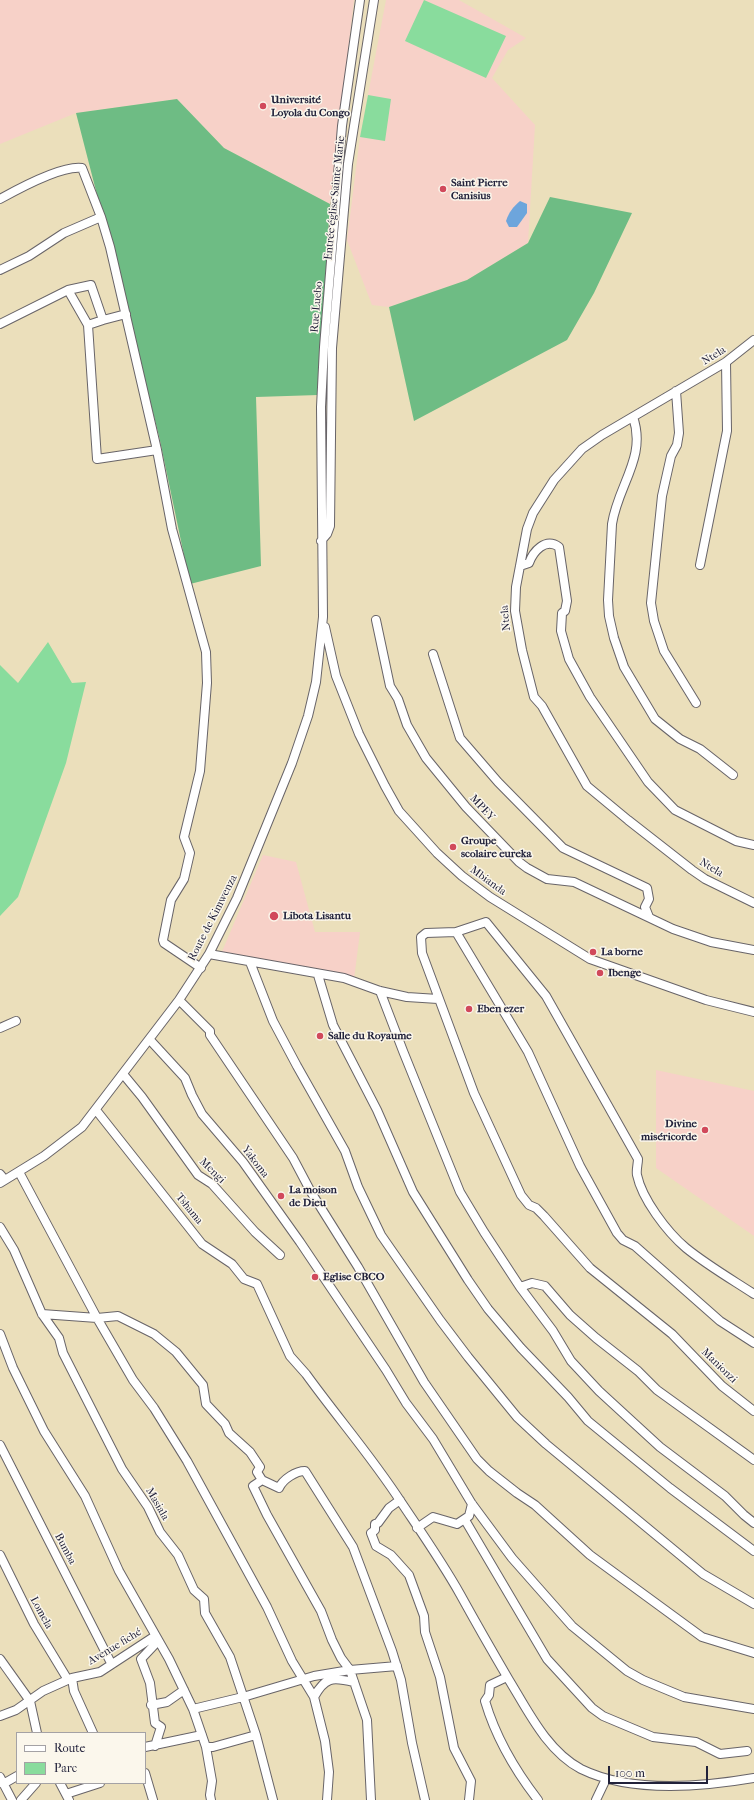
<!DOCTYPE html>
<html>
<head>
<meta charset="utf-8">
<style>
	body { margin:0 }
	#map { position:relative; width:754px; height:1800px; overflow:hidden; background:#ebdfbb; font-family:"IM FELL French Canon",serif }
	canvas { display:block }
	.legend { position:absolute; left:16px; top:1732px; width:130px; height:52px; box-sizing:border-box; background:#fbf7ec; border:1px solid #a4a2a5; margin:0; padding:5px 7px; list-style:none; font-size:12px; color:#22223b }
	.legend li { display:flex; align-items:center; gap:8px; height:20px }
	.legend b { width:20px; border:1px solid #a4a2a5 }
	.scale { position:absolute; left:608px; top:1766px; width:100px; height:18px; box-sizing:border-box; border:2px solid #22223b; border-top:0; padding-left:5px; font-size:12px; line-height:14px; white-space:nowrap; color:#22223b; -webkit-text-stroke:3px #fbf7ec; paint-order:stroke }
</style>
</head>
<body>
<div id="map">
<canvas width="754" height="1800"></canvas>
<ul class="legend">
<li><b style="height:5px;background:#fff"></b>Route</li>
<li><b style="height:11px;background:#89dc9d"></b>Parc</li>
</ul>
<div class="scale">100 m</div>
</div>
<script>
const g = document.querySelector('canvas').getContext('2d');
g.lineJoin = 'round';
function fillPath(path, color) { g.fillStyle = color; g.fill(path, 'evenodd'); }
function trace(path, color, width, dash) { g.strokeStyle = color; g.lineWidth = width; g.lineCap = dash ? 'butt' : 'round'; g.setLineDash(dash || []); g.stroke(path); }
function label(font, color, halo, rows, align = 'center') {
  g.font = font + ' "IM FELL French Canon",serif'; g.lineWidth = 3; g.setLineDash([]); g.textBaseline = 'middle'; g.strokeStyle = halo; g.fillStyle = color; for (const [text, x, y, turn = 0] of rows) {
    g.save(); g.translate(x, y); g.rotate((+turn || 0) * Math.PI / 180); g.textAlign = isNaN(turn) ? turn : align; if (halo) g.strokeText(text, 0, 0); g.fillText(text, 0, 0); g.restore();
  }
}
const built = new Path2D(`
	M0,0H354L330,204L224,148L177,99L76,113L0,144Z
	M386,0H459L526,38L508,50L492,78L535,125L528,243L467,280L389,307L372,305L347,240L360,137Z
	M263,855L296,862L315,932H360L354,979L221,954Z
	M656,1070L754,1091V1236L656,1168Z`);
const green = new Path2D(`
	M424,0L506,36L486,78L405,41Z
	M368,95L391,99L385,141L360,137Z
	M48,642L72,683L86,682L66,763L18,897L0,916V665L18,683Z`);
const forest = new Path2D(`
	M177,99L224,148L330,204L318,395L256,397L261,566L190,584L159,436L76,113Z
	M550,197L632,213L594,293L567,340L414,421L389,307L467,280L528,243Z`);
const water = new Path2D(`
	M520,201L527,204V213L517,227H509L506,221C509,212 513,207 520,201Z`);
const minor = new Path2D(`
	M0,199C18,189 62,165 82,168L101,217L110,247L157,450L172,529L206,652L207,683L200,771L184,837L190,853L184,879L171,900L163,940L164,943L201,968
	M0,270L29,256L64,233L101,217
	M68,290L88,325L97,459L157,450
	M0,324L68,290L91,285L103,320L126,314
	M88,325L103,320
	M754,340L726,362L602,435L582,449L554,480L533,513L527,529L516,587L515,611L522,650L534,697L542,706L587,786L628,820L692,870L705,879L754,903
	M676,391L679,433L677,445L671,456L662,496L651,603L654,621L664,651L696,703
	M633,417C647,457 618,485 612,524L608,600L609,616L614,638L624,667L655,719L680,739L700,749L733,775
	M321,541L327,534L330,526L332,348L348,164L374,0
	M700,565L727,431L726,362
	M520,566L529,563C533,552 545,537 559,547L567,601L565,611L562,613L561,631L569,659L590,697L648,782L675,810L736,841L754,845
	M376,620L390,686L398,699L407,725L426,758L466,807L519,862L527,868L547,879L574,882L673,929L711,942L754,950
	M325,627L336,676L359,734L385,786L399,811L437,853L462,876L490,897L590,959L706,1000L754,1012
	M433,654L460,738L498,782L563,848L647,888L649,899L645,907L649,917
	M456,932L528,1052L580,1166L617,1233L623,1240L635,1246L720,1321L754,1343
	M209,954L344,978L380,991L407,997L438,999
	M250,962L273,1021L297,1066L345,1151L358,1187L381,1235L440,1320L468,1357L517,1417L546,1444L703,1574L754,1604
	M318,975L333,1025L377,1110L413,1192L468,1280L488,1309L521,1348L568,1397L588,1421L670,1488L754,1551
	M380,991L403,1051L460,1192L484,1232L520,1287L553,1331L571,1361L599,1391L660,1447L725,1496L744,1515L754,1523
	M179,1000L210,1031V1035L293,1158L311,1192L358,1267L424,1382L477,1459L489,1471L517,1493L535,1505L590,1555L702,1637L754,1653
	M0,1028L16,1021
	M150,1040L185,1078L192,1095L202,1114L243,1162L300,1242L386,1370L406,1403L433,1439L472,1504L512,1558L572,1626L627,1671L643,1680L684,1697L754,1709
	M123,1074L142,1097L198,1175L212,1184L255,1232L280,1255
	M96,1110L202,1244L232,1264L244,1279L257,1284L290,1356L306,1374C337,1417 372,1457 401,1502C421,1532 442,1562 460,1594C476,1623 492,1651 509,1680C528,1711 547,1751 581,1769C630,1793 702,1787 754,1778
	M19,1172L97,1318L133,1380L154,1408L187,1461L267,1607L292,1661L314,1697L325,1741L329,1772L327,1800
	M0,1174L5,1180
	M0,1183L44,1156L82,1127L179,1000L209,954L237,898L292,763L308,716L316,682L323,617L321,407L324,347L342,126L360,0
	M0,1227L14,1250L42,1314L59,1338L63,1353L122,1469L148,1507L160,1532L178,1555L194,1590L204,1599L205,1613L230,1657L256,1735L273,1800
	M520,1287L532,1283L545,1286L570,1315L596,1338L638,1371L657,1390L754,1460
	M754,1294C731,1279 707,1265 686,1248C667,1232 642,1199 637,1175C636,1170 638,1164 638,1159L546,996L486,922L456,932L426,933L421,937L422,953L474,1093L521,1195L529,1205L536,1208L544,1216L590,1268L672,1334L722,1386L754,1411
	M42,1314L97,1318L118,1316L154,1334L176,1352L203,1385L206,1404L225,1424L229,1433L250,1452L260,1467L257,1472L262,1480L253,1486L267,1515L321,1611L332,1640L341,1658L350,1670L367,1720L371,1800
	M0,1334L13,1368L44,1431L85,1496L119,1571L169,1659L193,1709L206,1747L212,1781L210,1795L211,1800
	M0,1445L111,1663
	M262,1480L279,1488C283,1479 296,1471 305,1471L353,1547L392,1651L401,1680L412,1743L425,1800
	M400,1500L389,1508L378,1523L375,1524V1530L371,1533L376,1546L391,1555L409,1575L424,1616L425,1632L440,1677L454,1748L471,1781L469,1800
	M465,1520L547,1659L592,1708L603,1716L653,1737L696,1742L720,1754L747,1751
	M417,1528L433,1517L457,1524L469,1516L472,1504
	M0,1555L34,1624L68,1680
	M0,1659L30,1701L37,1733
	M507,1677L490,1685L489,1695L485,1701C496,1738 514,1769 538,1800
	M72,1678L74,1691L93,1733
	M314,1697C325,1677 332,1677 354,1682
	M151,1705L167,1702L184,1690
	M193,1709L243,1697L314,1676L350,1670L397,1666
	M0,1716L16,1710L43,1691L72,1678L100,1672L155,1636
	M155,1746L161,1727L155,1723L150,1683L141,1659L158,1641
	M145,1747L202,1735
	M206,1747H213L256,1735
	M145,1773L153,1800
	M0,1777L12,1800
	M60,1783L69,1800
	M3,1784L17,1776
	M66,1794L100,1783
	M21,1800L36,1783
	M596,1800L606,1779`);
const markers = [
	[263,106,4,"#d1495b"],
	[443,189,4,"#d1495b"],
	[453,847,4,"#d1495b"],
	[274,916,5,"#d1495b"],
	[593,952,4,"#d1495b"],
	[600,973,4,"#d1495b"],
	[469,1009,4,"#d1495b"],
	[320,1036,4,"#d1495b"],
	[705,1130,4,"#d1495b"],
	[281,1196,4,"#d1495b"],
	[315,1277,4,"#d1495b"]
];
const poiNames = [
	["Université",271,100],
	["Loyola du Congo",271,113],
	["Saint Pierre",451,183],
	["Canisius",451,196],
	["Groupe",461,841],
	["scolaire eureka",461,854],
	["Libota Lisantu",283,916],
	["La borne",601,952],
	["Ibenge",608,973],
	["Eben ezer",477,1009],
	["Salle du Royaume",328,1036],
	["Divine",697,1124,"right"],
	["miséricorde",697,1137,"right"],
	["La moison",289,1190],
	["de Dieu",289,1203],
	["Eglise CBCO",323,1277]
];
const streetNames = [
	["Entrée église Sainte Marie",335,198,-84],
	["Rue Luebo",317,307,-85],
	["Ntela",714,356,-32],
	["Ntela",506,618,-96],
	["MPEY",482,808,47],
	["Ntela",711,868,31],
	["Mbianda",488,881,36],
	["Route de Kimwenza",213,918,-63],
	["Yakoma",255,1162,53],
	["Mengi",212,1171,44],
	["Tshama",189,1209,51],
	["Manionzi",719,1366,44],
	["Masiala",157,1504,60],
	["Bumba",65,1549,62],
	["Lomela",41,1613,61],
	["Avenue fiché",115,1647,-31]
];
fillPath(built, '#f7d1c8');
fillPath(green, '#89dc9d');
fillPath(forest, '#6ebc84');
fillPath(water, '#6da5dc');
trace(minor, '#686468', 10);
trace(minor, '#fff', 8);
for (const [x, y, r, color] of markers) { const dot = new Path2D(); dot.arc(x, y, r, 0, 2 * Math.PI); g.fillStyle = color; g.fill(dot); trace(dot, '#fbf7ec', 1.5); }
label('bold 11px', '#22223b', '#fbf7ec', poiNames, 'left');
label('11px', '#22223b', '#fbf7ec', streetNames);
</script>
</body>
</html>
